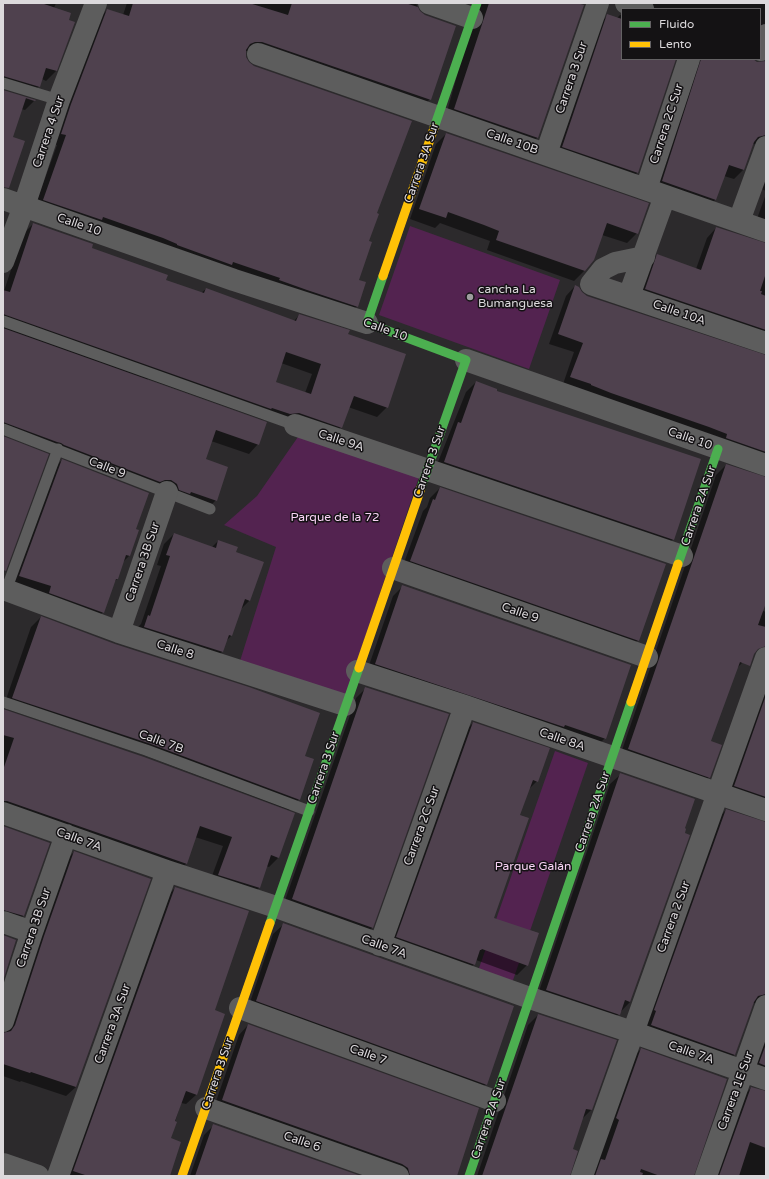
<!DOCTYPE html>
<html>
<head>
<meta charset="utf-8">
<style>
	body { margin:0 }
	#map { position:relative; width:769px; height:1179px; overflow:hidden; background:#2c2a2c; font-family:"Varela Round",sans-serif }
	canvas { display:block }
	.frame { position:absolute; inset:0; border:4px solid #dcd9dc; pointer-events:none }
	.legend { position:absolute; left:621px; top:8px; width:140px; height:52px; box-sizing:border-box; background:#141214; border:1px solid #646264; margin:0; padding:5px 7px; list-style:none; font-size:12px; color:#dcd9dc }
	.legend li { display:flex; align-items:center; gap:8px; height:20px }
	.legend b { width:20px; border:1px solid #646264 }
</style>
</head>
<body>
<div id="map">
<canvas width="769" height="1179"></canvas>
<div class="frame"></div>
<ul class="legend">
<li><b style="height:5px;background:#4caf50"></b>Fluido</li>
<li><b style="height:5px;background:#ffc107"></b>Lento</li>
</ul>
</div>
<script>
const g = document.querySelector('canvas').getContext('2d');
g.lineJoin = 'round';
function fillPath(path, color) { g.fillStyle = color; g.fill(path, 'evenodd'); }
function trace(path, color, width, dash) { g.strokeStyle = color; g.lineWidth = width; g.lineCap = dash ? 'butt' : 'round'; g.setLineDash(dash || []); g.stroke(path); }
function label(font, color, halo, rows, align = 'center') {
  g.font = font + ' "Varela Round",sans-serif'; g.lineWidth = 3; g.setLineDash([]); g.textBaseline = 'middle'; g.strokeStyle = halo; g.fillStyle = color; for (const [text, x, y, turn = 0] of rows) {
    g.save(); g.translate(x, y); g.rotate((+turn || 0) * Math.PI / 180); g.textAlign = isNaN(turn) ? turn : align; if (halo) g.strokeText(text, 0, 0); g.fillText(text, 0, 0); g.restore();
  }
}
const green = new Path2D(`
	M410,226L560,280L529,369L379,315Z
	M300,434L419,477L345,697L240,661L276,547L224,525L257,496Z
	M555,751L588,763L512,983L478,971Z`);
const shadow = new Path2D(`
	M3,3H56L54,8L68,21L74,23L56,71L46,81L42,79L39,86L30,96L3,88Z
	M127,3H416L419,12L430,99L420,109L252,51H245V57L248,63L376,214L357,280V306L347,316L34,209L57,145L52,143L98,20L107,10L123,15Z
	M477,3H579V5L583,6L537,138L528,147L445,119Z
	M626,3H766V37L760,33V9H641Z
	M608,15L617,18L620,15H622V59H675L637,173L628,182L553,156L598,25Z
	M766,57V149L761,145L753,144L743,170L734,179L724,176L715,200L706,210L653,191L687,59H751L756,63H764Z
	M3,91L34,101L25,110L21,109L12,137L3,184Z
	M446,134L637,233L627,243L602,235L585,270L574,281L487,250L490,241L473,235L440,223L435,228L410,219L436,144Z
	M766,169V191L759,188Z
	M766,194V233L754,227Z
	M33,224L164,281L201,293L206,289L294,321L299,315L347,335L387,407L377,417L348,407L341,427L331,437L261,419L148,379L147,381L258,444L249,454L211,441L205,460L216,500L206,510L3,435V294L23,234ZM281,363L312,374L305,393L275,382Z
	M716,228L766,244V345L636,299L648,265L658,255L696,269L707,238Z
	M575,286L581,293L587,297L766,356V457L562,387L574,352L549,344L566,296Z
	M476,382L495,391L673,539L663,550L434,472L466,392Z
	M62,460L135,529L138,530L129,556L123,562L117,579L114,582L103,612L93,622L10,586L52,470Z
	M726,465L766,482V585L758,609L766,612V646L750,641L742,663L736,669L709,741V777L699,787L619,759L716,475Z
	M440,488L638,640L628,650L401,571L423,511L427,507L430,498Z
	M174,534L212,547L218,541L235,552L250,600L241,609L231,636L225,642L222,652L212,662L134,637L138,627L141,624L161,566L157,565L164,544Z
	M403,586L605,738L595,748L366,674L393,596Z
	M41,617L304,757L299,799L289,810L138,753L3,708L31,627Z
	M766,678V813L725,796Z
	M366,688L448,715L372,928L362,938L282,909L356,698Z
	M3,710L278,858L269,867L266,866L259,888L249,898L209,884L223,846L195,837L186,864L176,873L3,813Z
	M473,723L537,781L527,791L519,815L493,918L527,965L517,975L476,960L474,964L464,974L387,946L463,733Z
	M621,774L630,1002L609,1024L536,1000L610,784Z
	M726,810L766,823V1009L760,1004L753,1003L735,1054L725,1064L642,1036L716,820Z
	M3,827L23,916L14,925L3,921Z
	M74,852L76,1087L66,1096L21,1081L20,1082L3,1076V1034H6L35,947L64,862Z
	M175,888L214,1011L224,1014L196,1095L186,1104L181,1103L170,1138L169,1176H66L165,898Z
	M284,924L486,1084L476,1094L247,1011L273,934Z
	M538,1015L616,1041L591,1110L582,1119L571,1150L567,1176H477L528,1025Z
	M248,1025L456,1176H396L213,1110L239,1035Z
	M766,1027V1082L750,1073Z
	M641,1049L693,1176H589L631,1059Z
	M751,1088L766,1092V1176H713L741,1098Z
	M214,1125L358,1176H190L204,1135Z`);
const building = new Path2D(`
	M3,3H41L71,13L69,20L75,22L57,71L46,68L40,87L3,76Z
	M133,3H249L288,15L292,3H405L418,7L420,11L425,15L456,26L431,100L262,42H255L250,44L246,50V57L249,62L254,66L412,121L377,213L379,214L369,241L372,242L359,280L366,282L358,307L307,290L279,280L280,278L233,262L232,265L177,245V244L163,238L103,217L102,220L43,200L66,135L61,134L71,104L107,9L129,16Z
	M489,3H577L584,5L538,138L454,109Z
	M607,14L622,19V59H676L638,173L562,147Z
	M701,59H753L757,62L766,61V135L758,137L754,142L744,170L729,165L716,200L662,181Z
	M3,90L36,100L35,101L26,98L13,137L25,141L9,188L3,187Z
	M446,133L649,203L638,234L607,223L594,260L585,271L496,240L499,231L484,225L448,212L446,218L419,209Z
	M33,223L93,244L92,248L168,275L166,280L204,293L206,288L296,321L299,314L350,330L348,334L406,354L388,408L354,396L342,428L299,413L290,414L272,408L271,409L3,314V290L10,292ZM286,352L321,364L311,394L276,382Z
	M716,227L766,243V273L760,291H762L761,294L766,296V330L645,289L657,254L701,270Z
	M575,285L579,287L582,292L587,296L766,355V452L726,438L727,434L709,427L611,393L591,385V384L570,377L583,343L558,334Z
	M3,328L267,422L259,445L216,430L206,459L228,467L217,501L191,492L190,494L179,490L177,484L171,480H165L160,482L64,445L61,443L57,442L3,422Z
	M476,381L497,389V391L701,459L674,540L444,462L458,422L461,423Z
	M3,436L49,454L6,571L3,570Z
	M62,459L149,493L136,529L139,530L130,556L126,555L118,579H116L104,613L49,593L51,586L19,576Z
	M726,464L766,477V603L758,625L766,627V646L758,649L754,654L750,666L740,662L711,741L722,745L710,778L628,749Z
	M440,487L666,564L639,641L410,561L433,499L435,500Z
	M174,533L216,548L218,540L238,547L236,552L264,562L250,601L245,599L232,636L229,635L223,652L144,627L148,615L150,616L170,556L166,555Z
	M402,585L631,665L606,739L565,725L564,727L375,664Z
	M41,616L115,644L249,687L320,713L305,756L314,759L300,800L148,743L12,698Z
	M365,687L449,714L373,928L292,899Z
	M766,695V797L734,786Z
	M3,709L144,757L295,813L279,858L271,855L260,888L218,875L232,837L200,826L187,864L7,801H3V770L14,738L3,735Z
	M473,722L550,748L538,782L533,780L520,815L529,818L494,918L539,933L528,966L482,949L481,950H480L475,965L396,937Z
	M620,773L695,799L685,828L686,829L685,833L690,835L630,1002L625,1000L620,1015L546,990Z
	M726,809L766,822V994L758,996L754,1002L735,1055L651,1025L656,1011L654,1010Z
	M3,826L50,843L24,916L3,910Z
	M74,851L151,879L76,1087L31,1072L30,1073L3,1064V1033L11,1031L15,1025L44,936Z
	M175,887L249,911L215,1010L225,1014L197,1095L186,1091L175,1121L177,1122L171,1138L181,1142L170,1176H88L73,1171Z
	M283,923L514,1006L487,1085L256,1001Z
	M3,935L16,940L3,981Z
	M538,1014L617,1040L592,1110L586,1109L573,1149L578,1151L570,1176H482Z
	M248,1024L479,1108L457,1176H410L408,1168L402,1164L222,1100Z
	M766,1044V1066L759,1063Z
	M641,1048L727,1079L694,1176H660L641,1169L640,1172L643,1173L642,1176H595L601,1159L605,1160L619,1120L616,1118Z
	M751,1087L766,1091V1148L750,1142L739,1176H719Z
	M213,1124L361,1176H195Z`);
const lane = new Path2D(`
	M3,83L59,100
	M3,321L295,425
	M3,429L210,509
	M5,593L58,449
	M3,702L146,750L309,811`);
const street = new Path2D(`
	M429,3L472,18
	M626,3L643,9
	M761,50L766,35
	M258,54L766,231
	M546,154L598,3
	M646,189L689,59
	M3,199L234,280L367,323
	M739,221L766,147
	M644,257L615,263L603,269L591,284L766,343
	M3,262L24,206L59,100L96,3
	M629,296L665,196
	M466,360L766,465
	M295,425L682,556
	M393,568L647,657
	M6,590L119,632L345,705
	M119,632L167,492
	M357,671L465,706L766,810
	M3,813L167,871L276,907L530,998L632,1032L766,1079
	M3,922L32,932
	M380,945L465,706
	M240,1008L495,1101
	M3,1021L32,932L66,835
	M206,1108L398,1176
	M3,1164L38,1176
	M58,1176L167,871
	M582,1176L766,658
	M706,1176L766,1006`);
const fast = new Path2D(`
	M434,128L477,3
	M383,276L367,323L466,360L421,488
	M678,564L718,449
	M270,923L359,668
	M469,1176L631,702`);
const slow = new Path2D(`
	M383,276L434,128
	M359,668L421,488
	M631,702L678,564
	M182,1176L270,923`);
const markers = [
	[470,297,4,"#9e9c9e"]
];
const streetNames = [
	["Carrera 3 Sur",572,78,-71],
	["Carrera 2C Sur",667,124,-72],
	["Carrera 4 Sur",49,132,-71],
	["Calle 10B",512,142,19],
	["Carrera 3A Sur",422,163,-71],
	["Calle 10",79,225,19],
	["Calle 10A",679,313,19],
	["Calle 10",385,330,20],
	["Calle 10",690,439,19],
	["Calle 9A",341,441,18],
	["Carrera 3 Sur",430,462,-71],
	["Calle 9",107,468,21],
	["Carrera 2A Sur",699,506,-71],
	["Carrera 3B Sur",143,562,-71],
	["Calle 9",520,613,19],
	["Calle 8",175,650,18],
	["Calle 8A",562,740,19],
	["Calle 7B",161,742,20],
	["Carrera 3 Sur",324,768,-71],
	["Carrera 2A Sur",593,812,-71],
	["Carrera 2C Sur",422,826,-70],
	["Calle 7A",79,840,20],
	["Carrera 2 Sur",674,917,-70],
	["Carrera 3B Sur",34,928,-71],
	["Calle 7A",384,947,20],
	["Carrera 3A Sur",113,1024,-70],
	["Calle 7A",691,1053,19],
	["Calle 7",368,1055,20],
	["Carrera 3 Sur",218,1074,-71],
	["Carrera 1E Sur",736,1091,-70],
	["Carrera 2A Sur",489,1119,-71],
	["Calle 6",302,1142,19]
];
const poiNames = [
	["cancha La",478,290],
	["Bumanguesa",478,304]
];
const parkNames = [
	["Parque de la 72",335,518],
	["Parque Galán",533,867]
];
fillPath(green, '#532350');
fillPath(shadow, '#0007');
fillPath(building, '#4f414e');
trace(lane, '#5d5d5d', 11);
trace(street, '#5d5d5d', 22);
trace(fast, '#4caf50', 9);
trace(slow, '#ffc107', 9);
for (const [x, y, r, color] of markers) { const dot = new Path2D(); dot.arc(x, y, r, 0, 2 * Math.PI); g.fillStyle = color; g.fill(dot); trace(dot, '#141214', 1.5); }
label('12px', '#dcd9dc', '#141214', streetNames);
label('12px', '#dcd9dc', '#141214', poiNames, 'left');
label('12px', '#f8d2f4', '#141214', parkNames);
</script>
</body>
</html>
